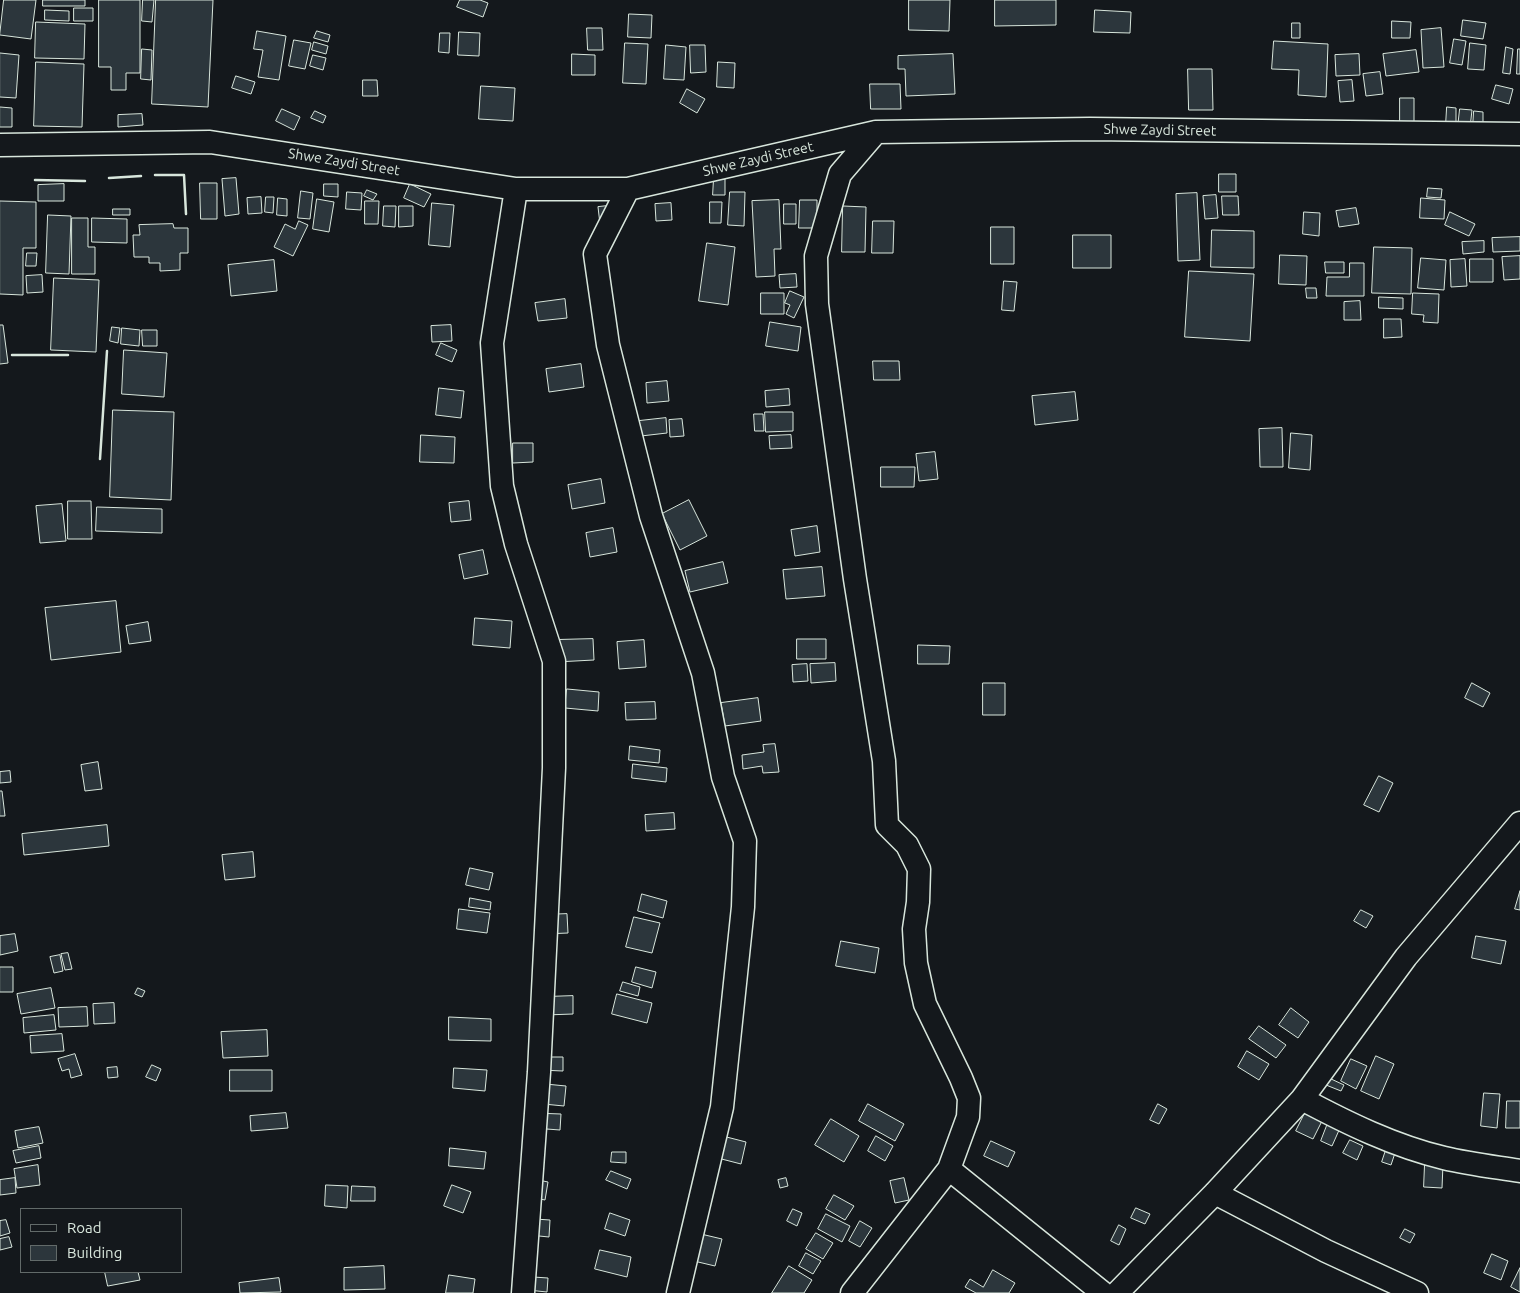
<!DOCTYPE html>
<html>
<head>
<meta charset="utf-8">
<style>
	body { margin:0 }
	#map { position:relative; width:1520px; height:1293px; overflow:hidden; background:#14181c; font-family:Ubuntu,sans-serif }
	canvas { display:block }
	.legend { position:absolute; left:20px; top:1208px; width:162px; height:65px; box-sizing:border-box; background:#14181c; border:1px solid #626a69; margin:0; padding:6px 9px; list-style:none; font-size:15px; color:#d8e6dc }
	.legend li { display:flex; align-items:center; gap:10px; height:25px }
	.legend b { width:25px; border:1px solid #626a69 }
</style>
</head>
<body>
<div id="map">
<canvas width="1520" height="1293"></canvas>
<ul class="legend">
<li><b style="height:6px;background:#14181c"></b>Road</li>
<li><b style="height:14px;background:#2c363c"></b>Building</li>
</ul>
</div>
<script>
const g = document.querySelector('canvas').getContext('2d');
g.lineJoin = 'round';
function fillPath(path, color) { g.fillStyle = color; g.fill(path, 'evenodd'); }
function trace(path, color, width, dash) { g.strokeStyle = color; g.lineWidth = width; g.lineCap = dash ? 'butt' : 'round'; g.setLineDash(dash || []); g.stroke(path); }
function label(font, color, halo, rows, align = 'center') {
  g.font = font + ' Ubuntu,sans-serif'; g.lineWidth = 4; g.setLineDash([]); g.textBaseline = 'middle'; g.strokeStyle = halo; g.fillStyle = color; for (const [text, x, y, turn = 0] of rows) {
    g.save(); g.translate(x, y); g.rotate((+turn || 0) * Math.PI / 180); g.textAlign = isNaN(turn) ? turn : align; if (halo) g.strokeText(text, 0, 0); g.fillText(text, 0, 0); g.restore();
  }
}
const building = new Path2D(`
	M4,0H36L31,39L0,35Z
	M43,0H85V6H43Z
	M99,0H140V73H126V90H111V67H99Z
	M143,0H154L152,22L142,21Z
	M156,0H213L208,107L152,104Z
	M460,0H480L488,3L483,17L457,7Z
	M909,0H950L949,31L909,30Z
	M995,0H1056V25L995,26Z
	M74,8H93V21H74Z
	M45,10L69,11V21L45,20Z
	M1095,10L1131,12L1130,33L1094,32Z
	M629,14L652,15L651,38L628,37Z
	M1463,20L1486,23L1483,39L1461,36Z
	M1392,21L1411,22L1410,38H1392Z
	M36,22L85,24L84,59L35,58Z
	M1292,23H1300V38H1292Z
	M587,28H602L603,50H588Z
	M1441,28L1444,67L1423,68L1421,30Z
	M257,31L286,36L279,80L258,77L263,50L254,49Z
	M317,31L330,35L328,42L314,38Z
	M459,32L480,33L479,56L458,55Z
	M440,33H450L449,53L439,52Z
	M1454,39L1466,41L1462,65L1450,63Z
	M294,40L311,43L305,69L289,66Z
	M1274,41L1328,44L1326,97L1298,95L1299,70L1272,69Z
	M314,42L328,46L326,54L312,50Z
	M625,43L648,44L646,84L623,83Z
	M1470,43L1486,45L1484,70L1468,69Z
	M666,45L686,47L684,80L664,79Z
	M690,45H705L706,72L691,73Z
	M1506,47L1513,49L1510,74L1503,73Z
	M142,49L152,50L151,80L141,79Z
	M1518,49H1520V74H1517Z
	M1416,50L1419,72L1386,76L1383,54Z
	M0,53L19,55L16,98L0,97Z
	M572,54L595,55V75H572Z
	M953,54L955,94L906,96L905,69H898V56Z
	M1359,54L1360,75L1336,76L1335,55Z
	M313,55L326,58L323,70L310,66Z
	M36,62L84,64L82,127L34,126Z
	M718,62L735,63L734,88L717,87Z
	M1188,69H1212L1213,110H1189Z
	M1380,72L1383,94L1366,96L1363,74Z
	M236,76L255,82L251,94L232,88Z
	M363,80H377L378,96H363Z
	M1352,80L1354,101L1340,102L1338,81Z
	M870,84H900L901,109H871Z
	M1496,85L1513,89L1509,104L1492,99Z
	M481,86L515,88L513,121L479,119Z
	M687,89L705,99L697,113L680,103Z
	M1400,98H1414V125H1400Z
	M0,107L12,108V127H0Z
	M1447,107L1456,108V125H1446Z
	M282,109L300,117L294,130L276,121Z
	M1460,109L1472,110L1470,128L1458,127Z
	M315,111L326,116L323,123L311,118Z
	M1474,111L1483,112V127H1473Z
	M142,114L143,125L118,127V115Z
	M1219,174H1236V192H1219Z
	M236,178L239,214L225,216L222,179Z
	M714,178L725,179V195H713Z
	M200,183H217V219H201Z
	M64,184V201H38V185Z
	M324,184H338V197L324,196Z
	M410,184L431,194L424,207L404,198Z
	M1428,188L1442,189L1441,198L1427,197Z
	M367,190L377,194L373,200L364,196Z
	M301,191L313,193L310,219L298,218Z
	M347,192L362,193L361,210L346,209Z
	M730,192H745L744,226L728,225Z
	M1197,193L1200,260L1178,261L1176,194Z
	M1216,195L1218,218L1205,219L1203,196Z
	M1222,196H1238L1239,215H1223Z
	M261,197L262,213L248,214L247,198Z
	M266,197H274L273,213L265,212Z
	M278,198L287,199V216L277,215Z
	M1421,198L1445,200L1444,219L1420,218Z
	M317,199L334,202L329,232L313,229Z
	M779,200L781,249H774L775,276L756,277L752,201Z
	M800,200H817V228H799Z
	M0,201L36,202V248H23V295L0,294Z
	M365,201H379L378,224H365Z
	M710,202H722L721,223H710Z
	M432,203L454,205L450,247L429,245Z
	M671,203L672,220L656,221L655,204Z
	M784,204H796V224H784Z
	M616,205L600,224L598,207Z
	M384,206H396L395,227L383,226Z
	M399,206H413V226L399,227Z
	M843,206L866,207L865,252H842Z
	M1356,208L1359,224L1339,227L1336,211Z
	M113,209H130V215H113Z
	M1304,212L1320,213L1319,236L1303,234Z
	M1450,212L1475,224L1469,236L1445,225Z
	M48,215L71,216L69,274L46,273Z
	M72,218H88V247H95V274H72Z
	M92,218L127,219V243L92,242Z
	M299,221L308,225L293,256L274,247L285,224L295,229Z
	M873,221H894L893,253H872Z
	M173,224L174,228H188V253H180V270L160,271V263H149V257H134L133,235H140L139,225Z
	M991,227H1014V264H991Z
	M1212,230L1254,231V268L1211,267Z
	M1073,235H1111V268H1073Z
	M1520,237V251L1493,252L1492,238Z
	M1484,241V252L1463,254L1462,242Z
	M707,243L735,247L728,305L699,301Z
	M1374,247L1412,248L1411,294L1372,293Z
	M27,253H37L36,266H26Z
	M1280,255L1307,256L1306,285L1279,284Z
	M1520,256V279L1504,280L1502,257Z
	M1421,258L1446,260L1444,290L1418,288Z
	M1465,259L1467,286L1451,287L1450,260Z
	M1470,259H1493V282H1470Z
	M274,260L277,291L231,296L228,265Z
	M1325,262H1344V273H1326Z
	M1350,263H1364V296H1326L1327,277H1349Z
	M1189,271L1254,274L1250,341L1185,337Z
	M796,274L797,287L780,288L779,275Z
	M42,275L43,292L27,293L26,276Z
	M54,278L99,280L96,352L51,350Z
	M1004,281L1017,282L1014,311L1002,310Z
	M1306,288H1316L1317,298H1307Z
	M790,291L804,297L794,318L786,314L790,305L785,303Z
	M761,293H784V314H761Z
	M1413,293L1439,294L1438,323L1423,322L1424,315L1412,314Z
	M1379,297L1403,298V309L1379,308Z
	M565,299L567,318L538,321L535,303Z
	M1360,301L1361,320H1344V302Z
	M1384,319H1401L1402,337L1384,338Z
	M770,322L801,327L798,351L766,346Z
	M0,325H3L8,363L0,364Z
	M451,325L452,341L432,342L431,326Z
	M112,327L120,328L118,343L110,341Z
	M122,328L140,330L139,346L121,344Z
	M142,330H157V346H143Z
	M441,343L457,350L452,362L436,355Z
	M124,350L167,353L164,397L122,394Z
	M873,361H899L900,380H874Z
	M581,364L584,387L549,392L546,369Z
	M667,381L669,401L647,403L646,383Z
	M439,388L464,391L461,418L436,415Z
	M789,389L790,405L766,407L765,391Z
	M1075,392L1078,420L1035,425L1032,396Z
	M113,410L174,412L171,500L110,497Z
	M765,412H793V431L766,432Z
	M754,414H763L764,431H755Z
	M666,418L667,433L641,436L639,421Z
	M682,419L684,436L670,437L669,420Z
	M1282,428L1283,467H1260L1259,429Z
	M1291,433L1312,435L1310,470L1289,468Z
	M421,435L455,437L454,463L420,462Z
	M791,435L792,448L770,449L769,436Z
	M513,443H533V462L513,463Z
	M935,452L938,479L919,481L916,454Z
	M881,467H915L914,487H881Z
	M601,479L605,503L572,509L568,485Z
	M689,500L707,536L680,550L662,514Z
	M68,501H91L92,539H68Z
	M469,501L471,520L451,522L449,503Z
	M62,504L66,541L40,543L36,506Z
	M97,507L162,509V533L96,531Z
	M817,526L820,552L795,556L791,530Z
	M613,528L617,552L590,557L586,533Z
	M483,550L488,574L464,579L459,555Z
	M723,562L728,583L690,592L685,571Z
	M822,567L825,596L786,599L783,570Z
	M116,601L121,652L51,660L45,608Z
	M475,618L512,621L510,648L473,645Z
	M148,622L151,641L129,644L126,626Z
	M593,639L594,660L556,662L555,640Z
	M797,639H826V659H797Z
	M644,640L646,667L619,669L617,642Z
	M918,645L950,646L949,664H918Z
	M835,663L836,681L811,683L810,664Z
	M807,664L808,681L793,682L792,665Z
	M983,683H1005V715H983Z
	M1472,683L1490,693L1483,707L1465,698Z
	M567,689L599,692L598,711L565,708Z
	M758,698L761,721L725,726L721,703Z
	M655,702L656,719L626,720L625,703Z
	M775,744L779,772L763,773L762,766L743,769L742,755L764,752L763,745Z
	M630,746L660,750L659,763L629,760Z
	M98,762L102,789L85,791L81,765Z
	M633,764L667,768L666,782L632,778Z
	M10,771L11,782L0,783V772Z
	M1379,776L1393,783L1379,812L1364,805Z
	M0,791H2L5,816H0Z
	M674,813L675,829L646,831L645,815Z
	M107,825L109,846L24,855L22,834Z
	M253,852L255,877L225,880L222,855Z
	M470,868L493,873L489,890L466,885Z
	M1520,891V910L1515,909Z
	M642,894L667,901L663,918L638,911Z
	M470,898L491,902L490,910L469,907Z
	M459,909L490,913L487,933L457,929Z
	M1361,910L1373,916L1366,928L1354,921Z
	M567,914L568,933L544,934L543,915Z
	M634,917L660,923L652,953L626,947Z
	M15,934L18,951L0,955V936Z
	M1476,936L1506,941L1501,964L1472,958Z
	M841,941L879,948L875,973L836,966Z
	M68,953L72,969L65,970L61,954Z
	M60,955L63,971L54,973L50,957Z
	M0,967H13V992H0Z
	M636,967L656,972L652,988L632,982Z
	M623,982L640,987L638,996L620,991Z
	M51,988L55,1008L21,1014L17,994Z
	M138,988L145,991L142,997L135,994Z
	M617,994L652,1003L647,1023L612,1014Z
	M573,996V1014L545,1015V997Z
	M114,1003L115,1023L94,1024L93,1004Z
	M87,1007L88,1026L59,1027L58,1008Z
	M1291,1008L1309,1022L1298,1038L1279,1025Z
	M54,1015L56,1030L24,1033L23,1018Z
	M449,1017L491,1019V1041L449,1040Z
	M1259,1026L1286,1045L1276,1058L1249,1039Z
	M267,1030L268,1056L223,1058L221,1032Z
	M62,1034L64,1051L31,1053L30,1036Z
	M1247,1051L1269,1064L1259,1080L1238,1067Z
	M75,1054L82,1075L71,1078L69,1069L62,1071L58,1059Z
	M1376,1056L1394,1064L1379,1099L1361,1091Z
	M540,1057H563V1071L539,1070Z
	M1351,1059L1367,1066L1356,1089L1341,1081Z
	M152,1065L161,1069L156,1081L146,1077Z
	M117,1067L118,1077L108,1078L107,1068Z
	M454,1068L487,1070L485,1091L453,1088Z
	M230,1070H272V1091H230Z
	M1329,1078L1344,1085L1341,1091L1326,1085Z
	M535,1083L566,1086L564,1106L533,1103Z
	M1484,1093L1500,1094L1497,1128L1481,1126Z
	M1507,1101H1520V1128H1506Z
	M868,1104L904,1124L895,1141L859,1121Z
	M1158,1104L1167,1109L1159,1124L1150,1120Z
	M286,1113L288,1128L251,1131L250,1116Z
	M534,1113L561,1114L560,1130L533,1128Z
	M1305,1113L1322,1121L1313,1139L1296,1131Z
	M831,1119L859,1136L844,1162L815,1145Z
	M1328,1123L1340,1128L1332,1146L1321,1141Z
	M39,1127L43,1143L18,1148L15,1131Z
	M711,1133L746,1142L741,1164L706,1155Z
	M876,1136L893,1146L885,1161L868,1151Z
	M1350,1140L1363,1146L1357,1160L1343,1153Z
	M991,1141L1015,1152L1008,1167L984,1156Z
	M39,1146L41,1158L16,1163L13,1151Z
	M1387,1147L1396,1150L1391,1165L1382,1162Z
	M450,1148L486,1152L484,1169L449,1166Z
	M612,1152H626V1163L611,1162Z
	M1425,1163L1443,1164L1442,1188L1424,1187Z
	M38,1165L40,1185L17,1188L14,1169Z
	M611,1171L631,1179L627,1189L606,1180Z
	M15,1178L16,1193L0,1195V1180Z
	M529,1178L548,1182L545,1200L525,1196Z
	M786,1178L788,1186L780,1188L778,1180Z
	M904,1178L909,1200L895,1203L890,1181Z
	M326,1185L348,1186L347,1208L325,1206Z
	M452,1185L471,1192L463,1213L444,1206Z
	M352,1186L375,1187V1201H351Z
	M834,1195L854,1206L845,1220L826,1209Z
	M1136,1208L1150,1214L1145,1224L1131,1218Z
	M793,1209L802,1213L797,1226L787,1221Z
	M610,1213L630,1220L625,1236L605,1229Z
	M826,1214L850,1226L842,1242L818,1229Z
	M520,1218L550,1220L549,1237L519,1234Z
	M6,1220L10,1233L0,1236V1221Z
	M860,1221L872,1228L860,1247L849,1241Z
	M1119,1225L1126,1229L1119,1245L1111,1241Z
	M1405,1229L1415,1234L1410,1243L1400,1238Z
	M684,1230L722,1239L715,1266L677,1257Z
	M816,1233L833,1243L823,1259L806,1249Z
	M9,1237L12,1247L0,1250V1239Z
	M600,1250L631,1257L627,1277L595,1269Z
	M806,1253L821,1261L813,1274L799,1266Z
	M1492,1254L1508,1261L1501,1280L1484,1273Z
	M384,1266L385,1289L344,1290V1268Z
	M789,1266L812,1280L804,1293H772Z
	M1520,1268V1292L1511,1287Z
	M993,1270L1015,1283L1009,1293H976L965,1287L970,1279L983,1287Z
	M105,1272H138L140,1280L108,1286Z
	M449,1275L475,1279L473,1293H446Z
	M519,1276L548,1278L547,1292L518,1289Z
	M279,1278L281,1292L240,1293L239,1283Z`);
const minor = new Path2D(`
	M0,145L210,142L516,189H628L876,132L1090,129L1520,134
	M516,189L492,343L502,486L516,544L554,661V768L539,1072L523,1293
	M628,189L595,254L608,345L651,516L703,673L723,777L745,841L743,907L722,1107L678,1293
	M1302,1099C1347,1123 1394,1146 1444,1158C1469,1164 1495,1167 1520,1171
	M949,1169L1103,1293
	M1215,1193L1326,1251L1417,1293
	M852,1293L949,1169L968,1117L969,1098L961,1078L925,1004L916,963L914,929L918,902L919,869L907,845L887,825L884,761L855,579L817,304L816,256L840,174L876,132
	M1117,1293L1215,1193L1302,1099L1406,957L1520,823`);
const wall = new Path2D(`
	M155,175H184L186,214
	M109,178L141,176
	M35,180L85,181
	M12,355H68
	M100,459L107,351`);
const streetNames = [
	["Shwe Zaydi Street",1160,130,1],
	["Shwe Zaydi Street",758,159,-13],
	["Shwe Zaydi Street",344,162,9]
];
fillPath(building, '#2c363c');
trace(building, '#d8e6dc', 1);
trace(minor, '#d8e6dc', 25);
trace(minor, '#14181c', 22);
trace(wall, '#d8e6dc', 2.5);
label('14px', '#d8e6dc', '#14181c', streetNames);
</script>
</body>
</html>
